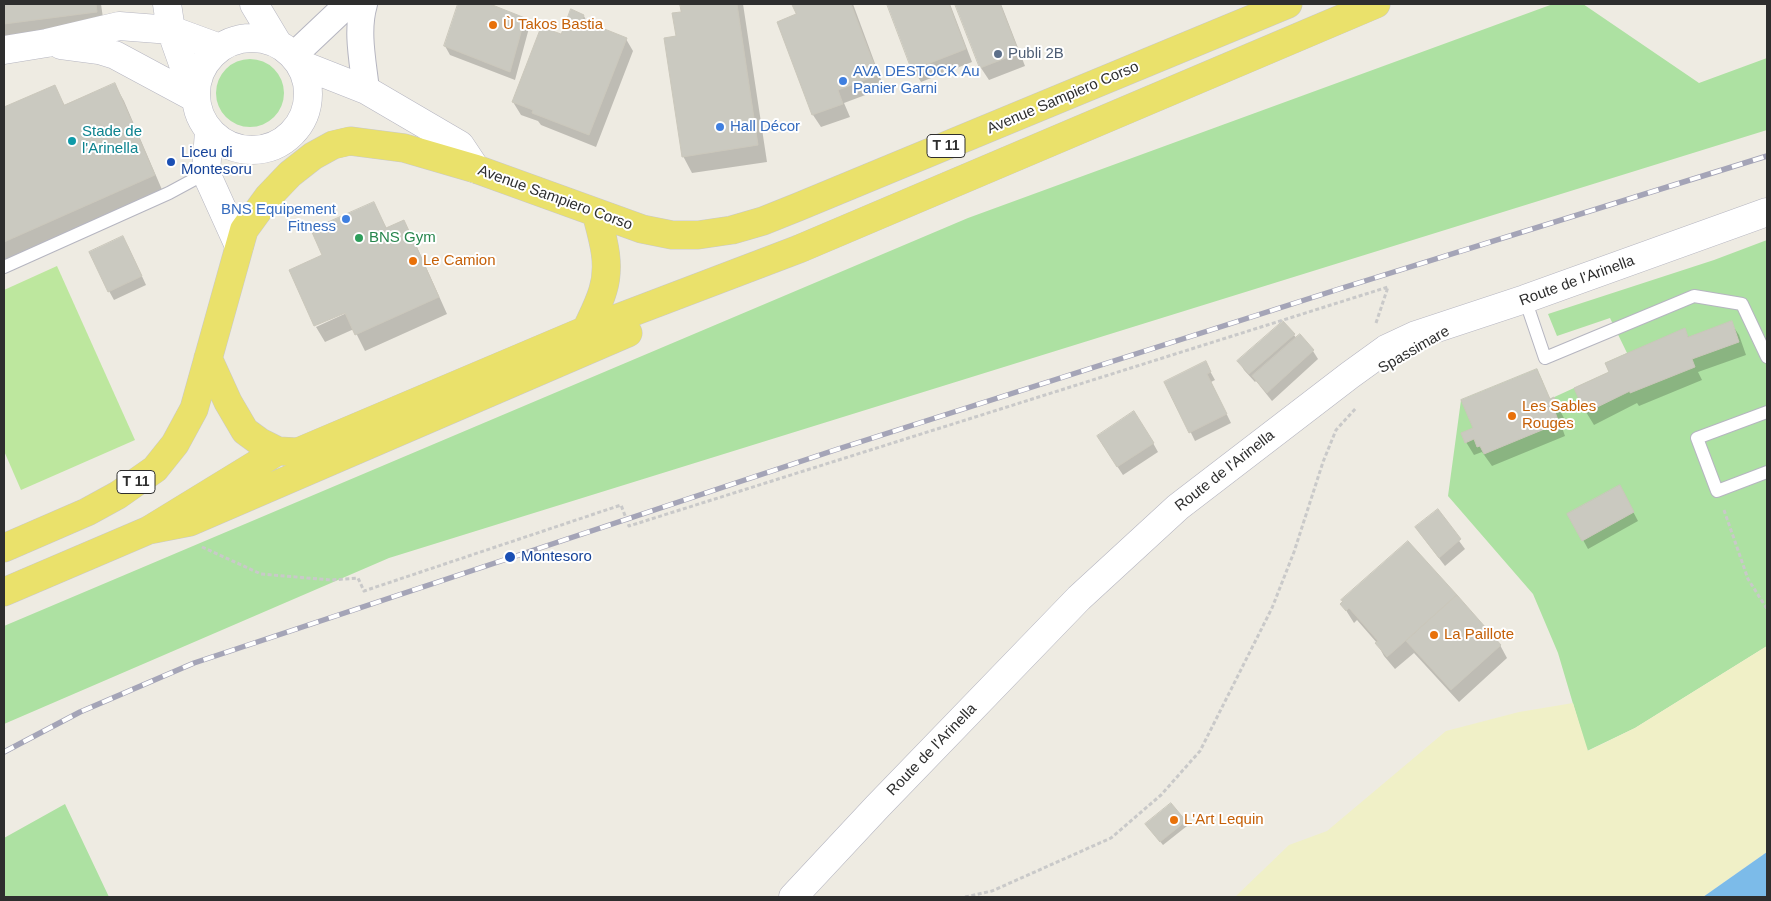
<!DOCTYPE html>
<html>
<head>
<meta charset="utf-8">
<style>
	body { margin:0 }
	#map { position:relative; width:1771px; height:901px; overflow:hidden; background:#eeebe2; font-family:Arial,sans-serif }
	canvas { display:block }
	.frame { position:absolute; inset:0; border:5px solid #2e2e2e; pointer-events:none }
</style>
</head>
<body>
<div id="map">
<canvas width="1771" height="901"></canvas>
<div class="frame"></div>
</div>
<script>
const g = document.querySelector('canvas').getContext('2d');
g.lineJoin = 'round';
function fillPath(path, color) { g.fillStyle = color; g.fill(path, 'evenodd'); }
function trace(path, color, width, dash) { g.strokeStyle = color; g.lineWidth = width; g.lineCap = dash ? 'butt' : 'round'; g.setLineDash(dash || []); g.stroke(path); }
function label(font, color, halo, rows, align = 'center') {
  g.font = font + ' Arial,sans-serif'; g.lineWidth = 4; g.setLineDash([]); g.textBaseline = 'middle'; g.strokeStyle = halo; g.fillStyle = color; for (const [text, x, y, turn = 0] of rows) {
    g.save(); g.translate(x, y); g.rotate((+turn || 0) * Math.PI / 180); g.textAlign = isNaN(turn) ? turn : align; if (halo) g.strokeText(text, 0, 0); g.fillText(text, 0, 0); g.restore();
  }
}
const green = new Path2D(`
	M1553,4H1583L1699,83L1767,58V130L389,558L4,724V626L968,218Z
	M216 93a34 34 0 1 1 68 0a34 34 0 1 1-68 0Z
	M1767,240V646L1635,728L1587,751L1558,653L1533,594L1448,496L1461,400L1537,369L1550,399L1609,372L1605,363L1627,353L1610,318L1557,336L1548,314L1714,260Z
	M65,804L109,897H4V838Z`);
const sand = new Path2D(`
	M1767,646V852L1703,897H1235L1289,845L1327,831L1446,731L1519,712L1573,703L1588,751L1635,728Z`);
const pitch = new Path2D(`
	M57,266L135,440L21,490L4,451V290Z`);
const water = new Path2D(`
	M1767,852V897H1703Z`);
const shadow = new Path2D(`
	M4,4H101L104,25L4,38Z
	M459,4H487L524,19L529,28L515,80L450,55L445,46Z
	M681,4H743L767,162L692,173L683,156L677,37L682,13Z
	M793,4H853L884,88L844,103L850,117L821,127L813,115L778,23L797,15Z
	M889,4H950L972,62L921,82L913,69Z
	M956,4H1001L1025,66L989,80L981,68Z
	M584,16L588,24L626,39L633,51L596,147L541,125L538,121L521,115L513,102L562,36Z
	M115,85L124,101L163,192L4,263V109L54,87L65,106Z
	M374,204L387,229L404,222L413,238L447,314L365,351L354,329L325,342L316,327L351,311L324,256Z
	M128,246L146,285L114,300L109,291Z
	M1731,323L1739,335L1746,355L1698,372L1702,380L1639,406L1637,403L1594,425L1586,412L1611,373L1684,330L1689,338Z
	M1294,335L1297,339L1300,336L1313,351L1318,359L1272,401L1256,381L1255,382L1244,370L1239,361Z
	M1537,370L1543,382H1541L1551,405L1554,399L1565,420L1560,422L1565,436L1492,466L1482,452L1474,455L1466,442L1475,429Z
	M1210,371L1215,380L1211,382L1231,423L1195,441L1166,382Z
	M1153,443L1158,452L1123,475L1103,445Z
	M1620,487L1638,521L1588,549L1569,514Z
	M1437,511L1465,549L1445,566L1416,528Z
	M1408,542L1500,645L1507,658L1459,702L1414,653L1395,669L1384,656L1377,643L1357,620L1354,623L1342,604Z
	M1171,805L1187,826L1163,845L1149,828Z`);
const building = new Path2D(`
	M4,4H96L97,12L4,24Z
	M458,4H490L525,18L510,72L444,46Z
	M680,4H737L758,145L682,157L664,38L676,36L672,13L681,12Z
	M792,4H851L878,75L838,90L843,104L812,115L777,22L796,14Z
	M887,4H949L966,49L912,70Z
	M955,4H1000L1019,53L980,68Z
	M571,9L584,15L582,20L627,38L589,135L532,113L533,110L512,102L541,27L561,34Z
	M115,83L155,175L4,242V107L55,85L64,105Z
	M374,202L386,228L404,220L439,297L355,335L345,313L314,326L289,270L322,255L311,230Z
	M123,236L142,276L108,292L89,252Z
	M1283,321L1295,334L1249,374L1237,361Z
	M1732,321L1739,342L1692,359L1695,367L1630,393V391L1585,413L1574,388L1609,372L1605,363L1685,328L1688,337Z
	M1300,334L1314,350L1267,393L1252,376Z
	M1206,361L1211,372L1207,374L1227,414L1189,433L1164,382Z
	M1537,369L1550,399L1554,397L1558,407L1554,409L1559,423L1484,454L1480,446L1477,447L1474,439L1465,443L1461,433L1473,428L1461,400Z
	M1134,411L1154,443L1117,467L1097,436Z
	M1620,485L1634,512L1582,541L1567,514Z
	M1438,509L1461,539L1439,558L1415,527Z
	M1408,541L1457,595L1387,657L1375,643L1378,641L1349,608L1346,611L1340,604L1343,601L1341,600Z
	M1457,595L1501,645L1451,690L1406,641Z
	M1171,803L1186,821L1160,842L1145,824Z`);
const path = new Path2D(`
	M1376,323L1388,287
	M1724,510L1748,579L1767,609
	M202,547L261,574L331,580L358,578L364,591L621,505L629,526L1388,287
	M965,897L992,891L1111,838L1161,795L1200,751L1272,608L1294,552L1323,462L1336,430L1356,408`);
const lane = new Path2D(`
	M4,267L169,193L206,173
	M1525,299L1545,358L1694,296L1742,304L1767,357
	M1767,412L1697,438L1717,491L1767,472`);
const street = new Path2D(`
	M364,4C356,31 363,62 366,90
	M293,56L348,4`);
const secondary = new Path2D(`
	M167,4L171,30L195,98
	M254,4L278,44
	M196 94a56 56 0 1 1 112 0a56 56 0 1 1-112 0Z
	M61,45L99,50L115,55L195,98
	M4,50L47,43L119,26L171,30L220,48
	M300,64L366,90L460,145L476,169
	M209,131L206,173L239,246
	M793,897L877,807L1079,598L1178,507L1350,375L1386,349L1416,335L1525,299L1767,212`);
const primary = new Path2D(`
	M586,330C592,317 599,304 603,290C611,264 603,239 596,213
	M208,358L228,402L245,431L260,442L278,451L298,452L586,330L799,249L1376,4
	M149,530L190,522L628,333
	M4,548L87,512L118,495L155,469L175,444L194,409L244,230L268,197L290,174L313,156L333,145L350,141L404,148L476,169L642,229L672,235H698L732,230L763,221L798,207L1288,4
	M4,592L149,530L278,451`);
const rail = new Path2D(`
	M4,752L80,712L194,663L838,449L1339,289L1767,156`);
const markers = [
	[493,25,5,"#e8710a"],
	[998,54,5,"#5c6f8a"],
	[843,81,5,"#3f7fe0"],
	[720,127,5,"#3f7fe0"],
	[72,141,5,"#0f9aa8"],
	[171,162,5,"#1a4fb4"],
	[346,219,5,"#3f7fe0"],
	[359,238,5,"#2e9e5b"],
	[413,261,5,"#e8710a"],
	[1512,416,5,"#e8710a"],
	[510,557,6,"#1a4fb4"],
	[1434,635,5,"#e8710a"],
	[1174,820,5,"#e8710a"]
];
const shields = [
	[946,146,38],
	[136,482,38]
];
const shieldNames = [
	["T 11",946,146],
	["T 11",136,482]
];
const foodNames = [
	["Ù Takos Bastia",503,25],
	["Le Camion",423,261],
	["Les Sables",1522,407],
	["Rouges",1522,424],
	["La Paillote",1444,635],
	["L'Art Lequin",1184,820]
];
const serviceNames = [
	["Publi 2B",1008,54]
];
const shopNames = [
	["AVA DESTOCK Au",853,72],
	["Panier Garni",853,89],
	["Hall Décor",730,127],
	["BNS Equipement",336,210,"right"],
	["Fitness",336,227,"right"]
];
const streetNames = [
	["Avenue Sampiero Corso",1063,98,-23],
	["Avenue Sampiero Corso",555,198,20],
	["Route de l'Arinella",1577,281,-20],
	["Spassimare",1414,350,-30],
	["Route de l'Arinella",1225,471,-38],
	["Route de l'Arinella",932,750,-46]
];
const cultureNames = [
	["Stade de",82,132],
	["l'Arinella",82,149]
];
const transitNames = [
	["Liceu di",181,153],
	["Montesoru",181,170],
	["Montesoro",521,557]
];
const leisureNames = [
	["BNS Gym",369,238]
];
fillPath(green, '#ade1a2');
fillPath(sand, '#f0f0c7');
fillPath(pitch, '#bde79e');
fillPath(water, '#7cbbe9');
fillPath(shadow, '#0003');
fillPath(building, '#cac9c0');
trace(building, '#cac7bb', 1);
trace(lane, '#b5b5c0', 14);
trace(street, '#b5b5c0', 28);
trace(secondary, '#b5b5c0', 29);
trace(primary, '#c9c9c9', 29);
trace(path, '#c9c9c9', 3, [4, 2.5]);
trace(lane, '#fff', 12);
trace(street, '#fff', 26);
trace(secondary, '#fff', 28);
trace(primary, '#eae16b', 28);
trace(rail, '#a4a4b7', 5.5);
trace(rail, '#fff', 4, [11]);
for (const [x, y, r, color] of markers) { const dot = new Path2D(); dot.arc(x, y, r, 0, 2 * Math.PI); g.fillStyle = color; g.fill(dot); trace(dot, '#fff', 2); }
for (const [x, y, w] of shields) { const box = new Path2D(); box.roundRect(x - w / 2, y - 11.5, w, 23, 4); g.fillStyle = '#fff'; g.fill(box); trace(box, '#2e2e2e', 1); }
label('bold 14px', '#2e2e2e', null, shieldNames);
label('15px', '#c56008', '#fff', foodNames, 'left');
label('15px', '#4e5e75', '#fff', serviceNames, 'left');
label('15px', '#366cbe', '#fff', shopNames, 'left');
label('15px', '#2e2e2e', '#fff', streetNames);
label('15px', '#0d838f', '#fff', cultureNames, 'left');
label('15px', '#164399', '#fff', transitNames, 'left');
label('15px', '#27864d', '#fff', leisureNames, 'left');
</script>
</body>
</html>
